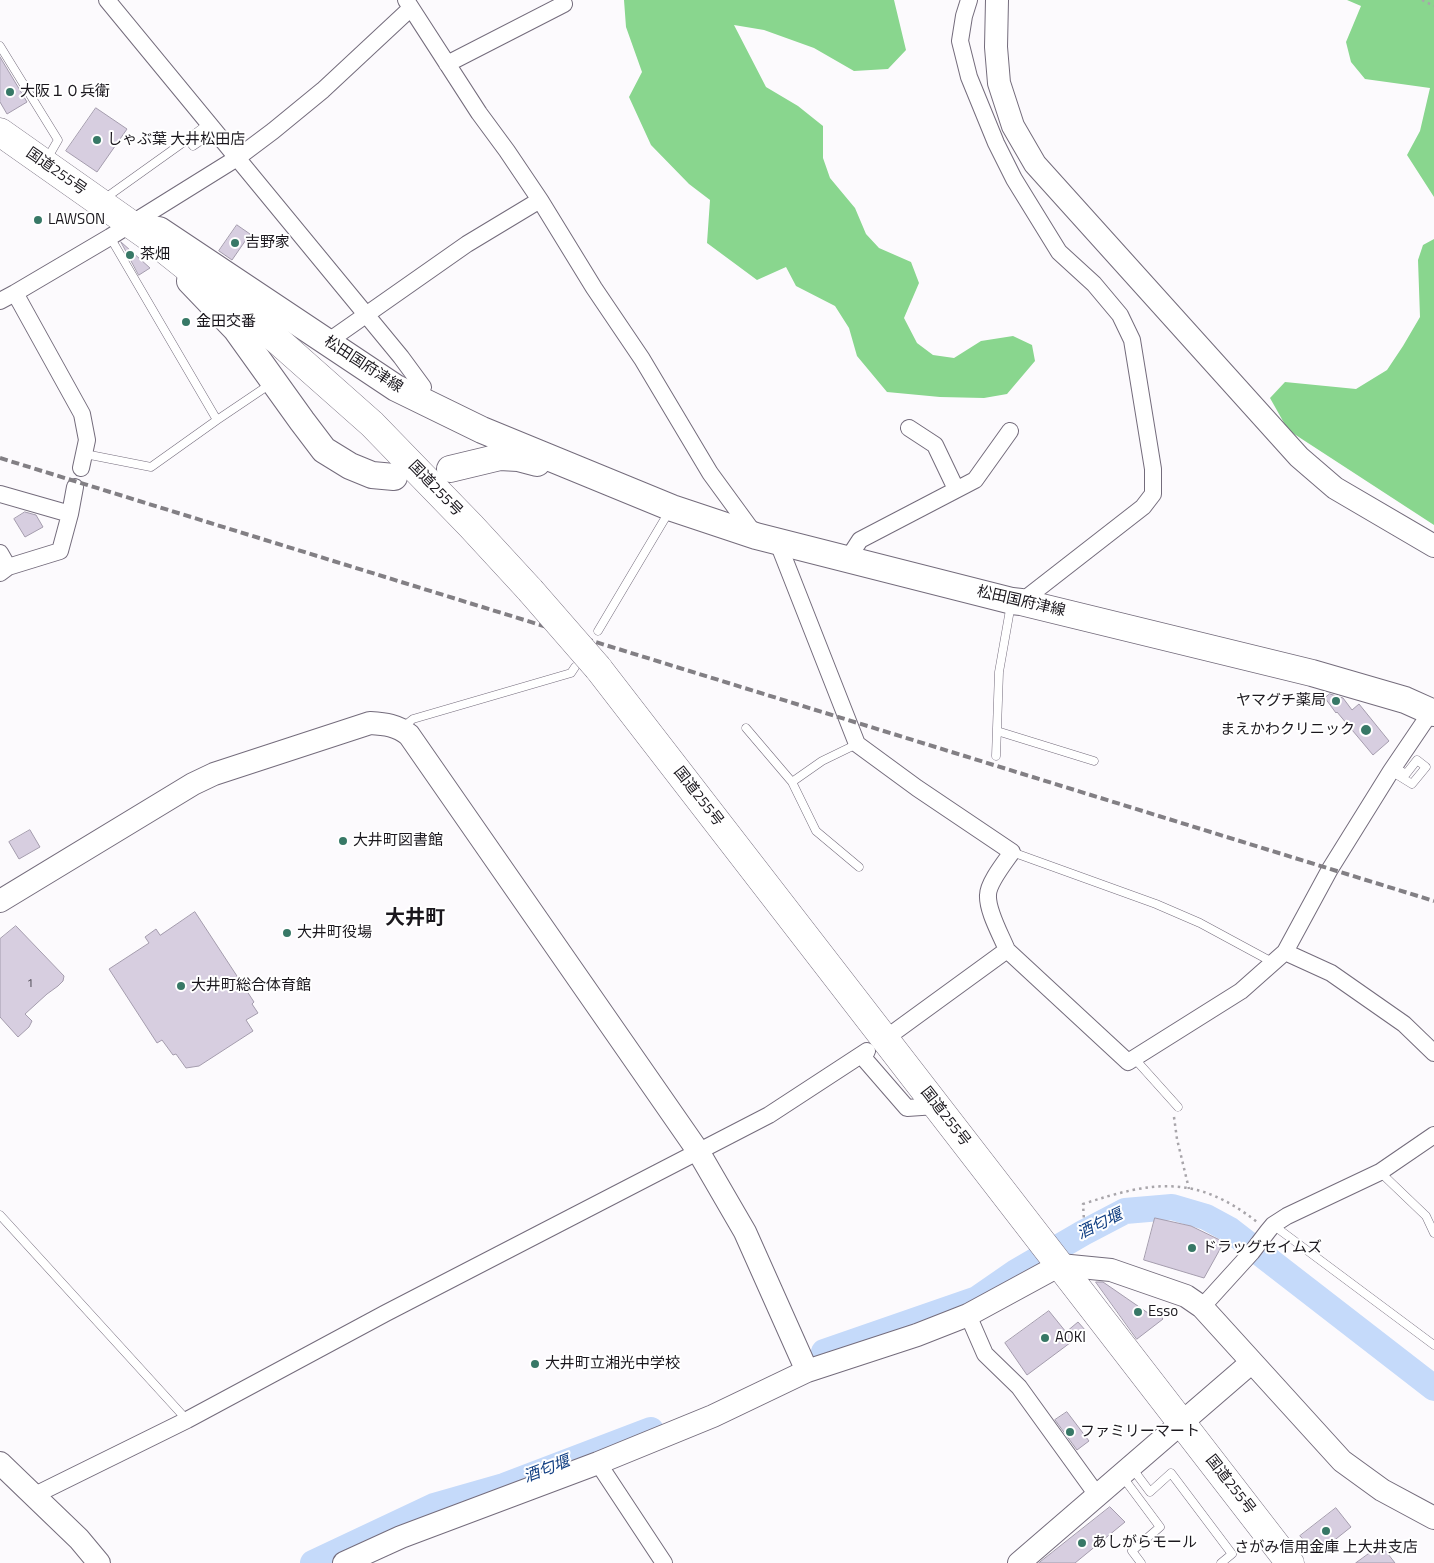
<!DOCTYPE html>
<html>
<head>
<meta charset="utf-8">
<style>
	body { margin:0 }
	canvas { display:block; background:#fcfafd }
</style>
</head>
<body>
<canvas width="1434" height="1563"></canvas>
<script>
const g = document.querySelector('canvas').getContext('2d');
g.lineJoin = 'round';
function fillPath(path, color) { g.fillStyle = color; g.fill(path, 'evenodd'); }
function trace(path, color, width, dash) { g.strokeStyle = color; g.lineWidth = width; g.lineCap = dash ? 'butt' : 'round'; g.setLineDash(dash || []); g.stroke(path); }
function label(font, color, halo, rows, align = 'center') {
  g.font = font + ' "Titillium Web","Noto Sans JP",sans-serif'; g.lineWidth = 4; g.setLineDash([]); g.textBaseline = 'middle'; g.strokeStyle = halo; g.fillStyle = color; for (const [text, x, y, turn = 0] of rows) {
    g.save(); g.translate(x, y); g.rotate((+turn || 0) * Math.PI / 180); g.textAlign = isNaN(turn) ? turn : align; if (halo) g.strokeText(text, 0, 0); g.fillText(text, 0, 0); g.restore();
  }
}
const forest = new Path2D(`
	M624,0H894L906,50L888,69L854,71L814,48L764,30L734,25L766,87L798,106L823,126V158L830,178L855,208L866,234L879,248L911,262L919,283L904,318L917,343L933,355L954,358L981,341L1013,336L1032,345L1035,361L1007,394L984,398L940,397L887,392L857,356L849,328L835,306L796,286L786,267L757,280L707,243L710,200L689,184L651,145L629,97L642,72L626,27Z
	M1347,0H1434V197L1407,155L1420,131L1430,88L1365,79L1351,62L1346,42L1361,6Z
	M1434,239V525L1288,430L1270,398L1285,382L1356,389L1387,370L1403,346L1420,317L1418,260L1423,245Z`);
const river = new Path2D(`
	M824,1352L977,1299L1016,1272L1083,1233L1125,1211L1172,1207L1206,1217L1230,1230L1434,1388
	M313,1563L434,1506L504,1486L651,1430`);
const building = new Path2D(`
	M0,57L27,102L7,114L0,102Z
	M96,108L127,129L97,172L66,151Z
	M237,225L250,234L232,260L219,251Z
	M121,242L150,268L139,275Z
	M25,512L36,515L43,527L25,537L14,519Z
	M1330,694L1343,698L1352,710L1359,704L1389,741L1373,755L1337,712L1336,713L1325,698Z
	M30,830L40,847L19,859L9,842Z
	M195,912L254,1002L252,1004L258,1013L246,1020L253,1031L199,1066L186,1068L176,1054L173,1055L162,1040L157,1043L109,969L149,943L145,937L156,929L160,935Z
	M16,926L64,976L63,981L58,986L47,994L25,1014L32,1021L29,1027L18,1037L0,1017V939Z
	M1155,1218L1191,1226L1224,1242L1204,1278L1144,1260Z
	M1096,1282H1103L1148,1313L1155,1308L1163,1319L1137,1339Z
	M1049,1311L1066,1332L1078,1322L1086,1331L1027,1375L1005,1343Z
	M1067,1412L1089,1441L1077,1450L1055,1420Z
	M1110,1507L1125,1522L1075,1563H1039Z
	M1336,1508L1351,1527L1317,1554L1300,1536Z
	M1381,1545L1395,1563H1356Z`);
const path = new Path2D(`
	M1422,0L1434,6
	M1174,1117L1177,1139L1189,1189
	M1085,1237L1083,1204C1153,1181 1196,1174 1257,1222`);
const lane = new Path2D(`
	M0,46L58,140L47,159
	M209,123L188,139L193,146L215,131
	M104,199L188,139
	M217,420L263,389
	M85,454L151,467L217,420L110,237
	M598,631L670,510
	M403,727L413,719L571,673L575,667
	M746,728L792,782L816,831L859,867
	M997,731L1094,761
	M996,756L999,672L1011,604
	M1391,771L1412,784L1426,767L1417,760L1406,774L1394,767
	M792,782L822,761L857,744
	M1012,852L1156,904L1200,923L1274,963
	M1134,1058L1178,1107
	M1380,1172L1426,1216L1434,1233
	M0,1215L187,1420
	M1273,1225L1434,1345
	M1132,1468L1150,1492L1171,1473L1232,1554L1221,1563
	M1122,1476L1160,1527L1132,1551L1141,1563`);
const street = new Path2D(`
	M107,0L401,357L423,387
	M406,0L479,113L507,151L540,200L594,288L642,359L710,473L756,536
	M969,0L964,16L960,41L969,77L996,143L1014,179L1059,252L1094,284L1120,315L1132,340L1153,469V494L1143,507L1021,602
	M447,64L564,4
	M0,301L15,293
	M333,338L467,244L540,200
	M909,428L935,445L956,489
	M81,468L87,440L82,414L15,293L110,237L237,158L273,131L323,90L411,8
	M0,494L70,514L75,487
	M778,543L857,744L917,788L1012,852C1005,862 988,883 988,895C987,911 1001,935 1007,950
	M0,553L8,567
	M847,560L860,540L975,480L1010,431
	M0,573L8,567L60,551L70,514
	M1285,952L1331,973L1404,1024L1434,1053
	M893,1033L1007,950L1128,1062L1241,991L1285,952L1330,869L1391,771L1431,712
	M861,1055L907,1108L936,1106
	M1202,1307L1252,1252L1268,1231L1273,1225L1287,1216L1380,1172L1434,1135
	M968,1315L985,1354L1019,1387L1097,1495
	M598,1463L664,1563
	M35,1495L187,1420L386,1313L769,1115L867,1051`);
const secondary = new Path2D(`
	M997,0L996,47L999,83L1013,126L1035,164L1299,457L1335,488L1434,546
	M0,901L193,784L214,774L370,723C385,724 397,725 409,735L698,1151L745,1232L807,1371
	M0,1463L79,1539L99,1563
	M344,1563L401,1537L598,1463L713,1416L807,1371L917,1335L968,1315L1060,1265L1111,1270L1186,1296L1202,1307L1342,1461L1382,1490L1434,1518
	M1019,1563L1252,1362`);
const primary = new Path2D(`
	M152,229L159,230L396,388L482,430L672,508L756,536L1012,601L1021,602L1312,673L1405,700L1434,713
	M190,281L236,329L302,421L324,450L350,466L372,475L394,477
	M450,469L500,457L518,458L537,463`);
const highway = new Path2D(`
	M0,132L149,237L267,331L372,424L471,526L530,590
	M598,668L1290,1563`);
const rail = new Path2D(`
	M0,458L1434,901`);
const highwayBridge = new Path2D(`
	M530,590L598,668`);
const markers = [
	[10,92,5,"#377866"],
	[97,140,5,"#377866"],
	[38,220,5,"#377866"],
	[235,243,5,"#377866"],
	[130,255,5,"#377866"],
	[186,322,5,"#377866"],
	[1336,701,5,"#377866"],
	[1366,730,6,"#377866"],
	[343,841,5,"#377866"],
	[287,933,5,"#377866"],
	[181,986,5,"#377866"],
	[1192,1248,5,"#377866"],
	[1138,1312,5,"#377866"],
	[1045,1338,5,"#377866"],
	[535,1364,5,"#377866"],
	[1070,1432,5,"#377866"],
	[1326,1531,5,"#377866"],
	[1082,1543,5,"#377866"]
];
const numberNames = [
	["1",30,984]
];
const poiNames = [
	["大阪１０兵衛",20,92],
	["しゃぶ葉 大井松田店",107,140],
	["LAWSON",48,220],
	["吉野家",245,243],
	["茶畑",140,255],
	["金田交番",196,322],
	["ヤマグチ薬局",1326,701,"right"],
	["まえかわクリニック",1355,730,"right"],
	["大井町図書館",353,841],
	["大井町役場",297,933],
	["大井町総合体育館",191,986],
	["ドラッグセイムズ",1202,1248],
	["Esso",1148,1312],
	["AOKI",1055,1338],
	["大井町立湘光中学校",545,1364],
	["ファミリーマート",1080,1432],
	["あしがらモール",1092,1543],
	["さがみ信用金庫 上大井支店",1326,1548,"center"]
];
const streetNames = [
	["国道255号",56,172,35],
	["松田国府津線",363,365,33],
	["国道255号",435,489,46],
	["松田国府津線",1021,602,13],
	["国道255号",698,797,52],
	["国道255号",945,1117,52],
	["国道255号",1230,1485,52]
];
const waterNames = [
	["酒匂堰",1100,1225,-26],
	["酒匂堰",547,1470,-21]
];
const districtNames = [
	["大井町",415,919]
];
fillPath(forest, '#89d68e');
trace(river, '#c5dafa', 26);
fillPath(building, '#d7cee0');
trace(building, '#a49cad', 1);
trace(lane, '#746c7c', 9);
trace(street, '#746c7c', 18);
trace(secondary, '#746c7c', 24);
trace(primary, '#746c7c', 28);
trace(highway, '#746c7c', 29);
trace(path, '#a8a5aa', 2.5, [2.5, 4]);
trace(lane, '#fff', 8);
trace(street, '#fff', 16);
trace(secondary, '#fff', 22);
trace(primary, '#fff', 26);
trace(highway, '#fff', 28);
trace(rail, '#827f84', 4, [8, 4]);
trace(highwayBridge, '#746c7c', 29, []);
trace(highwayBridge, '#fff', 28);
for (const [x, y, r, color] of markers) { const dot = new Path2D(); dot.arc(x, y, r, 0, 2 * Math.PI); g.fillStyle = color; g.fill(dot); trace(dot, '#fff', 2); }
label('12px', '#49454e', null, numberNames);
label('15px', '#1a171d', '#fff', poiNames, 'left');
label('15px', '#1a171d', '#fff', streetNames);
label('italic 16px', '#103e82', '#fff', waterNames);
label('bold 20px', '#1a171d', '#fff', districtNames);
</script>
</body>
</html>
